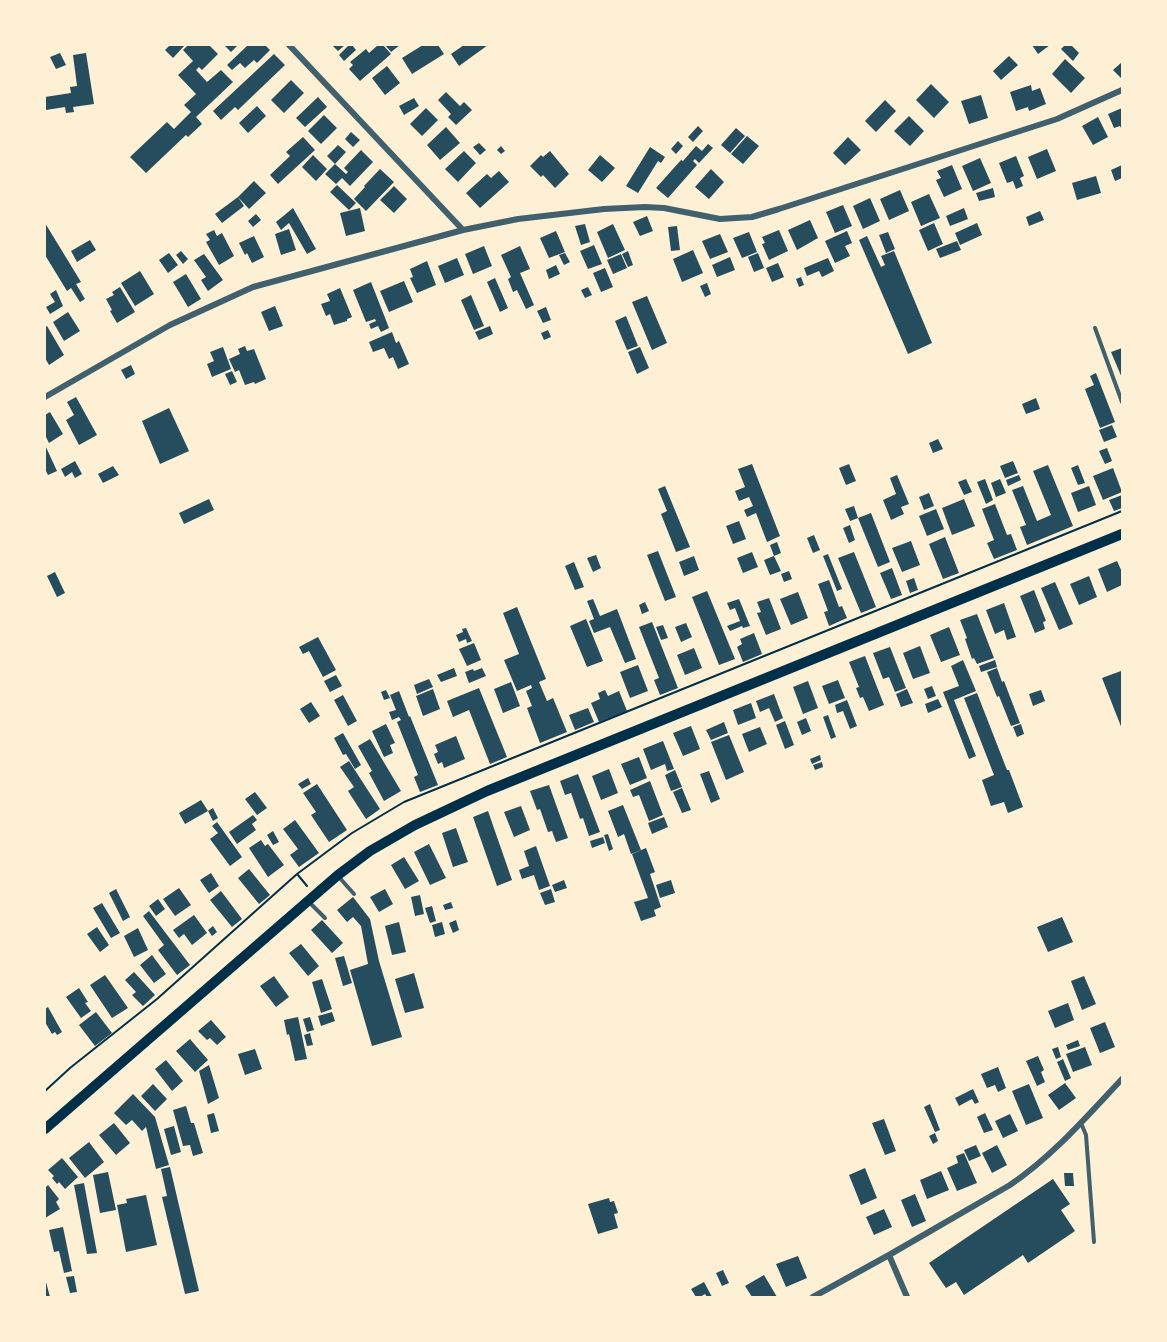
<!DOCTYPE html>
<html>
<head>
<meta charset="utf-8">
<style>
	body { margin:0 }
	#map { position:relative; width:1167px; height:1342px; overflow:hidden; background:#fdf0d5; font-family:Ubuntu,sans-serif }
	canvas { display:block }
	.frame { position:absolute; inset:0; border:46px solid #fdf0d5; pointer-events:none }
</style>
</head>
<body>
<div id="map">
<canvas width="1167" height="1342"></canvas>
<div class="frame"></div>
</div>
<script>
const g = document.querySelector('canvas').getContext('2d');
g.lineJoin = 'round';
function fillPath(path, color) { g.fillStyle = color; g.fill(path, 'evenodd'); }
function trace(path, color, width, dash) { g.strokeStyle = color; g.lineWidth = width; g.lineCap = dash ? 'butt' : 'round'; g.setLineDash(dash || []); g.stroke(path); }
const building = new Path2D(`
	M170,45H185L173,58L165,50Z
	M188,45H209L218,54L202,70L199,67L196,70L207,82L221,70L233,82L196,117L202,124L188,137L186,135L146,173L130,157L167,122L174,129L191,112L184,105L196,94L178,75L193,61L183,50Z
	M224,45H238L231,52Z
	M248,45H265L270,50L257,63L254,60L245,68L240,63L232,70L227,65Z
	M332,45H345L338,51Z
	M349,45H352L356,50L344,61L339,55Z
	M378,45H383L391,54L360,81L349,69L353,65L350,62L366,49L369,53Z
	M385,45H400L391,52Z
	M423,45H438L444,54L412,74L402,58Z
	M464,45H488L459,66L451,54Z
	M1032,45H1050L1038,54Z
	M1065,45H1071L1079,53L1073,61L1061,49Z
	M60,53L66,65L56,69L50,57Z
	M86,53L94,104L73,107L74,112L66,113L65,107L46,110L45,97L71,93L70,87L77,86L73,55Z
	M274,54L285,65L238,110L235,107L221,120L213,111Z
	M1009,56L1018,65L1001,80L993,71Z
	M1065,59L1085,78L1071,93L1052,74Z
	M1122,62V79L1113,70Z
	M387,66L400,83L385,95L372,78Z
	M291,80L304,93L284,113L271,100Z
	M931,84L949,102L934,118L916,100Z
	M1031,85L1032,91L1040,88L1046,104L1029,111L1028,107L1016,111L1010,92Z
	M446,92L460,106L464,102L472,110L456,125L448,117L451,114L438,100Z
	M981,95L988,118L969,124L961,101Z
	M318,97L327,107L305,127L296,118Z
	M414,98L419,106L404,115L399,106Z
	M885,100L896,111L876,132L865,121Z
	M257,106L266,116L248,133L239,123Z
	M426,108L438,120L422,136L410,124Z
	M1122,108V130L1120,126L1114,128L1108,114Z
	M324,115L337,128L321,144L308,131Z
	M909,116L924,131L910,146L894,131Z
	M1098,117L1108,137L1093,145L1082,126Z
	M698,126L703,131L693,142L688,137Z
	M446,127L460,143L440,160L427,145Z
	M736,128L745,136L730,153L721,145Z
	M351,132L360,140L353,147L345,139Z
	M747,136L759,146L743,164L731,154Z
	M303,137L315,150L278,184L270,175L290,156L286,152Z
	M848,137L861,150L845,165L833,153Z
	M678,141L683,146L676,154L671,149Z
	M479,143L486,150L480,155L473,147Z
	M708,144L713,148L699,163L695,159L693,161L697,165L668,198L656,188L681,160L683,161L696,146L702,151Z
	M338,145L346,152L335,164L327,156Z
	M501,146L505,151L501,154L497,150Z
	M650,147L665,157L661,163L658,161L638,193L626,186Z
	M1047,149L1056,171L1037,179L1028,157Z
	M361,150L373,162L350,186L342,178L336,184L325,174L335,164L346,174L348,172L344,168Z
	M464,151L476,163L458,182L445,169Z
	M550,151L569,174L555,188L543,175L541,177L530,166L541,155L543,157Z
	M313,155L327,169L316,181L302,167Z
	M600,155L615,168L602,182L588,170Z
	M1016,156L1024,176L1020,178L1023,186L1016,189L1013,181L1007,183L999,163Z
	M980,158L991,183L973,191L962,166Z
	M952,165L962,189L944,197L936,180L941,178L937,171Z
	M1122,165V178L1115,181L1111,170Z
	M380,169L394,182L366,211L354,199L365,187L364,186Z
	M711,169L724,182L709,199L695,187Z
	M499,171L509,182L480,208L466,193L487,174L491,178Z
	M1096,176L1101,193L1077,200L1072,183Z
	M254,181L266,193L249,209L238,197Z
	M337,185L356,203L349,210L330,192Z
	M394,186L407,199L394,213L380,200Z
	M993,188L995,197L979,201L976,193Z
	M900,190L909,211L889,220L880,199Z
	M929,194L940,218L921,226L911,202Z
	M238,197L244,206L222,223L215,214Z
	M870,198L880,221L863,229L853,206Z
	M843,205L852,226L835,233L826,212Z
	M293,208L316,249L307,254L289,223L281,230L276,222Z
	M360,208L365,231L346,236L340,213Z
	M964,208L968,219L950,226L946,216Z
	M1040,211L1044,220L1029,226L1026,217Z
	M256,214L261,220L253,227L248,221Z
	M647,216L653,231L640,236L633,222Z
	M810,220L818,238L797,250L788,230Z
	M45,223L81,282L76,284L85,299L80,302L71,288L67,291L45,255Z
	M934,223L943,244L928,251L919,230Z
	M977,223L982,235L960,245L955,233Z
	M585,224L590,242L581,245L575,226Z
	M613,224L625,250L608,258L597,232Z
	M677,226L680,250L671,251L668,227Z
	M289,229L296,250L281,255L275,234Z
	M214,230L217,236L222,233L234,256L219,265L206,242L210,240L206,234Z
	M779,230L788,251L769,260L762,244L765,243L762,237Z
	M556,231L565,252L549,258L540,238Z
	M847,231L852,243L845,246L850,256L835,263L825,241Z
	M749,232L757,252L742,258L733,238Z
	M888,232L895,249L886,253L879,235Z
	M720,234L728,252L710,259L702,241Z
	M254,236L264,257L252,263L247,253L245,255L239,243Z
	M867,236L881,267L885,265L881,256L894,251L932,343L908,354L859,240Z
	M90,240L96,250L77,262L71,251Z
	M957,241L961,250L940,258L936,249Z
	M594,245L602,264L588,269L580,251Z
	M484,246L492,266L473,274L465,254Z
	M520,246L530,269L520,273L534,305L526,309L517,290L513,292L508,279L511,277L501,255Z
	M693,250L703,273L682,282L673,259Z
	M181,251L188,259L183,264L176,255Z
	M628,251L633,265L628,267L622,254Z
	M169,253L178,265L168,273L159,260Z
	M565,253L570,262L564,265L559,255Z
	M758,253L764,268L754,272L748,257Z
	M204,254L223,280L208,291L201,280L206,277L194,260Z
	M621,254L627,268L613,274L607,260Z
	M730,257L735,270L717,277L712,265Z
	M457,258L464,275L445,283L438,266Z
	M828,258L834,271L822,277L819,271L807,276L804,268Z
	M427,261L436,285L417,293L410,278L413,277L410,269Z
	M778,263L784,277L772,282L766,268Z
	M556,265L560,274L549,279L546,270Z
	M605,268L613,287L601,292L593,273Z
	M140,271L154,294L135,306L121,283Z
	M186,274L201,299L188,307L173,282Z
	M801,277L804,285L799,287L796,279Z
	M495,278L508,308L500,312L487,282Z
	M404,281L413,302L389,312L380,291Z
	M371,282L389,328L381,332L378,326L371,329L369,324L376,321L375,319L366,322L353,290Z
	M707,283L711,294L705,297L700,286Z
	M120,287L135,312L117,323L110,311L112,310L106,299L114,295L112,292Z
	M588,287L592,295L585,298L581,290Z
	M340,288L352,317L347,319V321L334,325L330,314L326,316L321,304L330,301L327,294Z
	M56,290L63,306L50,314L46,307L55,302L50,294Z
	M471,295L484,326L474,330L461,300Z
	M647,296L667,343L652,350L632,302Z
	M275,306L283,326L269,331L261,312Z
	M546,307L551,320L543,323L537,311Z
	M68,312L80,331L64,341L53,322Z
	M626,316L638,346L627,350L615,321Z
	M47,326L64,355L49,365L45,358V327Z
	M490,326L493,334L479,340L475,332Z
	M548,330L551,337L544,340L541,333Z
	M392,332L396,343L399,341L409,364L398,369L393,357L389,359L384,348L373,352L369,342Z
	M245,346L247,351L254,349L266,379L255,384L254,382L245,385L239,370L235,372L229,359L240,354L238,349Z
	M223,347L231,369L212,377L207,364L214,361L210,352Z
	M640,347L649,368L637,374L628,352Z
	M1122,348V378L1111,352Z
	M131,365L135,374L126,379L121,370Z
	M232,371L237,382L230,385L225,374Z
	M1096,373L1115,422L1100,428L1085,389L1094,385L1090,376Z
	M76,397L97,435L79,445L66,420L74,415L67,402Z
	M1036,398L1040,409L1026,414L1022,404Z
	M169,408L189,451L160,464L142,421Z
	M50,412L63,434L49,443L45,435V415Z
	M1112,425L1117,437L1104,442L1099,430Z
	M938,439L943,449L933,453L929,443Z
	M45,445L57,471L48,475L45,469Z
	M1107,448L1112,461L1105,464L1099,451Z
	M75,461L82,474L75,478L72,472L65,477L61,469Z
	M1013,461L1018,473L1005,478L1000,466Z
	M752,464L780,536L767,542L756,513L747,517L744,510L753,506L749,497L739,501L735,491L745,487L738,469Z
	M849,464L856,481L846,485L839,468Z
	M1048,465L1073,526L1027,545L1020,527L1026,525L1012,490L1023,486L1037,521L1051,515L1033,471Z
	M1078,465L1085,483L1078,485L1071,468Z
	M113,466L119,475L103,483L98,474Z
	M1113,468L1122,492L1103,500L1093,476Z
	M897,475L909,504L901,507L904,514L891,520L883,500L896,494L890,478Z
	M1019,475L1021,480L1008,486L1006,480Z
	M966,479L972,492L964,495L958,482Z
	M985,479L993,500L986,504L977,482Z
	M1000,479L1006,493L996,497L991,483Z
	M665,486L690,547L676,552L661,514L667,511L658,489Z
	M1089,486L1096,505L1078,512L1071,493Z
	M929,493L934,506L924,510L919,497Z
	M1122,495V508L1114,511L1109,500Z
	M209,499L214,510L184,524L179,513Z
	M964,499L975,526L952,535L942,508Z
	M995,504L1007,535L1011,534L1017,550L994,559L987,543L994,540L982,509Z
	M854,506L858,518L850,521L845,509Z
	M936,509L944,529L927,536L919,516Z
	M871,513L890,562L878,567L858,518Z
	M739,521L746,539L733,544L726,526Z
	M850,525L855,540L849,543L843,528Z
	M814,535L820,550L813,553L807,538Z
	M945,537L959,573L943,579L929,544Z
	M911,541L920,565L902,572L892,548Z
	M777,542L781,553L774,556L770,545Z
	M658,551L676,597L665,601L647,555Z
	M752,552L758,567L743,573L737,558Z
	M854,552L876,607L861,613L838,558Z
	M828,554L842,589L837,591L823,556Z
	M596,555L601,568L593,572L587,558Z
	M694,556L699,570L684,576L679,562Z
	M774,556L781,571L770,575L764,560Z
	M1117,561L1122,572V585L1107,592L1098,569Z
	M574,562L584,587L575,590L565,566Z
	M892,568L902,595L891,599L880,573Z
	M789,571L792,579L784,582L781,574Z
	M55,572L65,593L57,597L47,576Z
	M1089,576L1097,597L1079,605L1070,584Z
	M914,578L918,590L910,593L906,581Z
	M829,580L839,607L842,606L847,618L829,626L824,612L828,611L818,584Z
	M1055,582L1073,624L1059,630L1041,588Z
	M1034,590L1046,621L1043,622L1045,629L1035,633L1020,596Z
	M707,591L735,659L719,665L692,597Z
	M798,592L808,618L791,625L780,599Z
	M769,598L781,629L766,635L757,613L761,612L757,602Z
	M593,599L600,616L617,609L636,659L625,663L610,627L594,633L589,621L594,619L587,601Z
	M739,599L750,626L743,628L742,626L730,631L727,626L740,621L735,608L730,610L727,603Z
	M645,602L649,611L642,614L639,605Z
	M1004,603L1016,637L1007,640L1004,630L995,634L986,610Z
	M517,607L546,679L539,682L547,701L553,698L567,732L540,743L527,708L532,706L526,691L532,688L531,685L517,691L504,660L519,654L503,613Z
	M977,614L994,658L977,664L974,658L972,659L965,639L967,638L960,620Z
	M586,619L603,661L587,667L570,626Z
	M652,622L678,688L660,695L654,680L659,678L639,627Z
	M686,623L692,637L681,642L675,627Z
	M663,625L668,638L661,640L656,627Z
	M949,627L960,655L941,662L930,635Z
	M466,628L472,641L467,643L466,639L459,642L456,635L463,632L462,629Z
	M754,633L762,654L743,662L737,647L742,644L740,639Z
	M318,637L336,670L323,677L309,651L303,654L299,647Z
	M474,643L481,660L467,666L459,649Z
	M920,646L930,673L913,679L903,653Z
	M890,647L906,688L895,692L889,677L883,679L873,653Z
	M694,648L702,668L685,675L677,655Z
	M865,656L884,705L869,711L863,697L860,698L856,688L859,687L849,662Z
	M963,660L976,691L954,700L976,756L969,759L943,692L959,686L951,666Z
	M995,660L997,667L981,672L979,666Z
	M638,665L648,691L630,698L620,672Z
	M454,668L457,676L441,682L437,675Z
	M482,668L486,676L469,683L465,672L473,669L474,671Z
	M997,668L1002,682L1004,681L1020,723L1011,726L999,696L997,697L987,672Z
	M1121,671L1122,674V729L1102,678Z
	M336,675L342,686L330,692L324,681Z
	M429,679L433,687L417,694L414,685Z
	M838,680L845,698L829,704L822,686Z
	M808,681L818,708L803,714L793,687Z
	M511,682L520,706L503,713L494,689Z
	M932,686L936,696L928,699L924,689Z
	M479,688L507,757L490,764L469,710L453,717L447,701Z
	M433,689L440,709L423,716L416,696Z
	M907,689L913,703L901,707L896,694Z
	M386,690L390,698L384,700L381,692Z
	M605,690L608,696L619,691L627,711L599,722L591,703L600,699L598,693Z
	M1041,690L1045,701L1033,706L1029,694Z
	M399,691L409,717L410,716L438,785L420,792L414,777L418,775L397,722L401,720L399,717L392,720L389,712L396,710L390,695Z
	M977,693L1007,770H1009L1023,807L1008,813L1004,802L991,806L982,780L994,775L964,698Z
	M774,694L783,718L775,722L769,708L760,712L756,701Z
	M343,695L357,721L348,726L334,700Z
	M938,699L942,707L928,713L925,704Z
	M847,700L857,726L850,729L843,711L837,713L835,705Z
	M311,702L320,716L309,723L300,709Z
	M751,703L756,718L738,725L733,710Z
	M588,708L594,722L575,730L569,715Z
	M828,715L836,737L831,739L823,717Z
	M806,718L811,731L802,735L797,722Z
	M785,721L794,745L785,749L776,725Z
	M724,722L728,733L711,740L706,730Z
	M386,724L395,743L390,745L393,753L384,757L372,731Z
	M1021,724L1024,734L1017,737L1013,727Z
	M691,726L700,749L683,756L673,733Z
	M760,727L767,744L749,752L742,734Z
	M343,733L361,765L355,769L346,754L343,755L334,738Z
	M729,735L744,772L726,780L711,742Z
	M456,736L465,759L444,768L442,762L438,764L434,754L438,752L435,745Z
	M370,739L401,791L384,801L369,773L372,771L358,746Z
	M663,741L674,769L667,771L665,764L651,770L643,749Z
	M820,755L821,760L812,764L810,759Z
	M639,757L647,778L630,785L621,764Z
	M349,761L380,809L366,819L348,791L354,787L340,767Z
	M822,762L823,767L815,770L813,765Z
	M609,769L618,793L601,800L592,776Z
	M675,770L682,787L671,791L665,775Z
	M709,771L720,799L711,803L700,774Z
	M578,774L600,832L589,836L583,818L580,819L571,793L565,795L560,781Z
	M308,778L311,784L302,789L298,784Z
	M650,781L663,815L649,821L639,795L633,797L630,790Z
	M317,784L347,830L329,842L311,815L316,812L303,793Z
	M549,785L568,838L556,842L552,831L548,832L540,809L537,810L530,791Z
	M682,788L691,810L682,813L673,792Z
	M255,792L267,808L257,815L245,799Z
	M201,800L208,811L185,824L179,813Z
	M623,805L641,850L631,854L624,834L618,837L608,811Z
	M521,806L530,830L514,837L504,812Z
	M213,808L218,818L213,821L208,811Z
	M488,811L512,880L497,886L473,817Z
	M253,815L257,820L252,824L256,830L237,844L229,832Z
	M664,817L668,827L652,834L648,823Z
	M295,820L319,853L299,867L290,855L298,849L283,829Z
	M217,822L242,857L230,866L210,839L218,833L212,826Z
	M456,828L468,862L453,867L442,833Z
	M273,831L279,842L273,845L267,835Z
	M608,834L613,849L609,851L604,835Z
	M603,837L605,843L592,848L590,841Z
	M261,840L265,846L268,844L284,865L268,877L249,848Z
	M429,844L446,878L430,885L414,852Z
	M536,846L550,886L539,890L534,875L522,879L519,870L529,866L524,851Z
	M646,848L655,872L650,874L661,907L654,910L656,916L641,921L634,902L648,898L632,854Z
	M404,857L419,881L405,889L391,865Z
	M249,869L270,895L259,904L238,878Z
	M211,873L219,886L209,893L200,880Z
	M564,880L567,888L555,892L552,885Z
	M671,880L675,893L660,898L656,885Z
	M179,888L191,905L175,916L163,899Z
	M116,889L130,917L123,921L109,893Z
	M385,889L393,904L379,912L370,897Z
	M551,889L555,902L545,905L540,893Z
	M221,891L242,919L232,927L210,900Z
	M420,895L424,914L415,916L411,897Z
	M353,897L370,919L379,961L402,1037L372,1046L350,970L368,964L361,926L353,917L347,922L337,910Z
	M158,899L165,909L156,916L149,906Z
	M451,902L453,908L445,910L443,905Z
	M102,903L120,933L111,938L93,908Z
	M432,906L436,921L430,923L425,908Z
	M149,911L190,965L177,975L158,950L164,945L143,916Z
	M194,915L207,933L192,945L184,934L179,938L173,930Z
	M1062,917L1073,942L1048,952L1037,927Z
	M322,920L343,943L332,953L311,930Z
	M456,920L459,930L453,933L449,923Z
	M399,922L406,952L392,955L385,926Z
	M442,922L445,934L435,937L432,925Z
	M213,926L217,932L212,936L208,930Z
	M97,927L109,945L100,952L87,934Z
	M138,928L148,950L134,957L124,936Z
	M301,944L319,966L308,976L289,953Z
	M152,955L166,974L154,983L140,965Z
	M344,956L352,983L343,986L335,958Z
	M134,972L155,995L143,1006L132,995L136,992L125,980Z
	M414,973L424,1008L405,1013L395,979Z
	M105,975L128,1008L112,1018L90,985Z
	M274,976L289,997L276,1007L260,986Z
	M1084,976L1096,1004L1082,1010L1071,981Z
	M322,979L332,1009L321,1013L312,982Z
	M79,988L88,1002L85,1003L91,1011L81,1018L66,997Z
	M1068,1003L1074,1020L1055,1028L1048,1011Z
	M48,1007L62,1032L57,1035L55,1032L52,1034L45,1022V1009Z
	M96,1012L112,1033L95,1046L79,1025Z
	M332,1012L335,1021L321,1026L318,1016Z
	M298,1017L307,1059L295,1061L289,1034L287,1035L284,1020Z
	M310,1017L314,1030L307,1032L303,1019Z
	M211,1020L226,1037L217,1045L210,1038L207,1040L198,1031Z
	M1105,1022L1115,1047L1100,1053L1090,1028Z
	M310,1033L313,1045L307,1046L304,1035Z
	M190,1039L208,1060L195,1072L176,1051Z
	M1078,1040L1080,1046L1068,1050L1066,1045Z
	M1058,1047L1061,1057L1056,1059L1052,1049Z
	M1085,1047L1092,1065L1073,1072L1066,1054Z
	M255,1049L262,1069L245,1075L238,1054Z
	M1038,1056L1044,1070L1041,1072L1045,1082L1037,1086L1026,1061Z
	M1063,1059L1071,1078L1065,1081L1057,1062Z
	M166,1060L183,1081L172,1091L155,1069Z
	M209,1065L219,1098L208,1104L199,1071Z
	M998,1067L1006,1088L998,1092L995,1085L987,1088L981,1074Z
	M1065,1083L1076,1098L1059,1110L1048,1095Z
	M153,1084L167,1099L155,1111L141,1096Z
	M1029,1084L1043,1118L1026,1125L1012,1091Z
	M973,1089L979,1102L975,1104L972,1099L959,1106L955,1098Z
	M133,1094L155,1117L169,1165L156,1169L146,1127L142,1131L132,1120L126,1125L114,1113Z
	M930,1104L940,1130L935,1132L924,1107Z
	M186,1106L191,1123H194L203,1153L193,1156L190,1145L183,1146L173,1110Z
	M214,1113L219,1131L211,1133L207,1115Z
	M985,1113L993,1130L984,1133L977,1117Z
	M1010,1114L1018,1131L1003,1138L995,1121Z
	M884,1119L896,1151L885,1155L872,1123Z
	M114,1123L130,1143L116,1155L99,1135Z
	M174,1126L181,1152L171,1155L164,1129Z
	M935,1133L938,1141L933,1144L929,1136Z
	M89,1142L104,1162L85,1178L69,1158Z
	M976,1145L981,1156L969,1161L964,1150Z
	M997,1145L1007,1165L992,1173L982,1153Z
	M964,1153L977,1183L957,1191L947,1168L958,1163L956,1156Z
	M62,1158L78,1177L65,1189L59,1182L57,1184L52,1178L54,1176L48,1170Z
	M170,1167L199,1291L185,1294L162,1197L167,1196L161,1169Z
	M865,1168L877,1198L861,1205L849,1175Z
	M941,1171L949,1190L927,1199L920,1180Z
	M108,1172L116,1210L100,1213L93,1175Z
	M1064,1173H1073L1074,1186H1065Z
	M1053,1179L1070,1204L1061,1210L1075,1231L1028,1263L1023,1255L964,1295L956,1282L946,1288L929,1263Z
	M84,1183L97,1253L87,1254L74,1185Z
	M48,1185L59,1199L56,1202L60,1209L45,1218V1188Z
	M915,1194L926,1221L912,1227L901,1200Z
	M146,1195L157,1245L126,1252L117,1205L127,1203L126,1199Z
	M609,1198L610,1202L614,1201L618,1213L614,1214L618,1228L598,1234L588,1204Z
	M884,1209L892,1227L874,1235L866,1217Z
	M63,1227L72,1271L64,1273L59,1251L54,1252L49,1230Z
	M798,1256L807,1278L786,1287L776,1264Z
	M723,1270L729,1283L722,1286L716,1273Z
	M764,1275L777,1297H752L745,1286Z
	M74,1276L77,1292L70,1293L66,1277Z
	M45,1282H46L50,1297H45Z
	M704,1282L712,1297H707L705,1294L700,1297H696L691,1289Z`);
const path = new Path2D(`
	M298,875L307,886
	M45,1091L70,1068L157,999L297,874L352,833L404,802L1122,511`);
const service = new Path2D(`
	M1095,328L1122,402
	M338,876L354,894
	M308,901L325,918
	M1081,1123L1086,1135L1094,1242`);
const minor = new Path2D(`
	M289,45L463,230
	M45,397L170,325L253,287L463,230L518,219L604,209L645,207L664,208L720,219L752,217L779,209L1057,119L1122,90
	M889,1255L907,1297
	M813,1297L889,1255L1010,1185C1053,1156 1087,1116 1122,1079`);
const secondary = new Path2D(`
	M45,1129L338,875L370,851L415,825L487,791L1122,534`);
fillPath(building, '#264d5e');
trace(path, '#003049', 2);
trace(service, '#3f606c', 4);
trace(minor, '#3f606c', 6);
trace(secondary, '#003049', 10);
</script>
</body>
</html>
